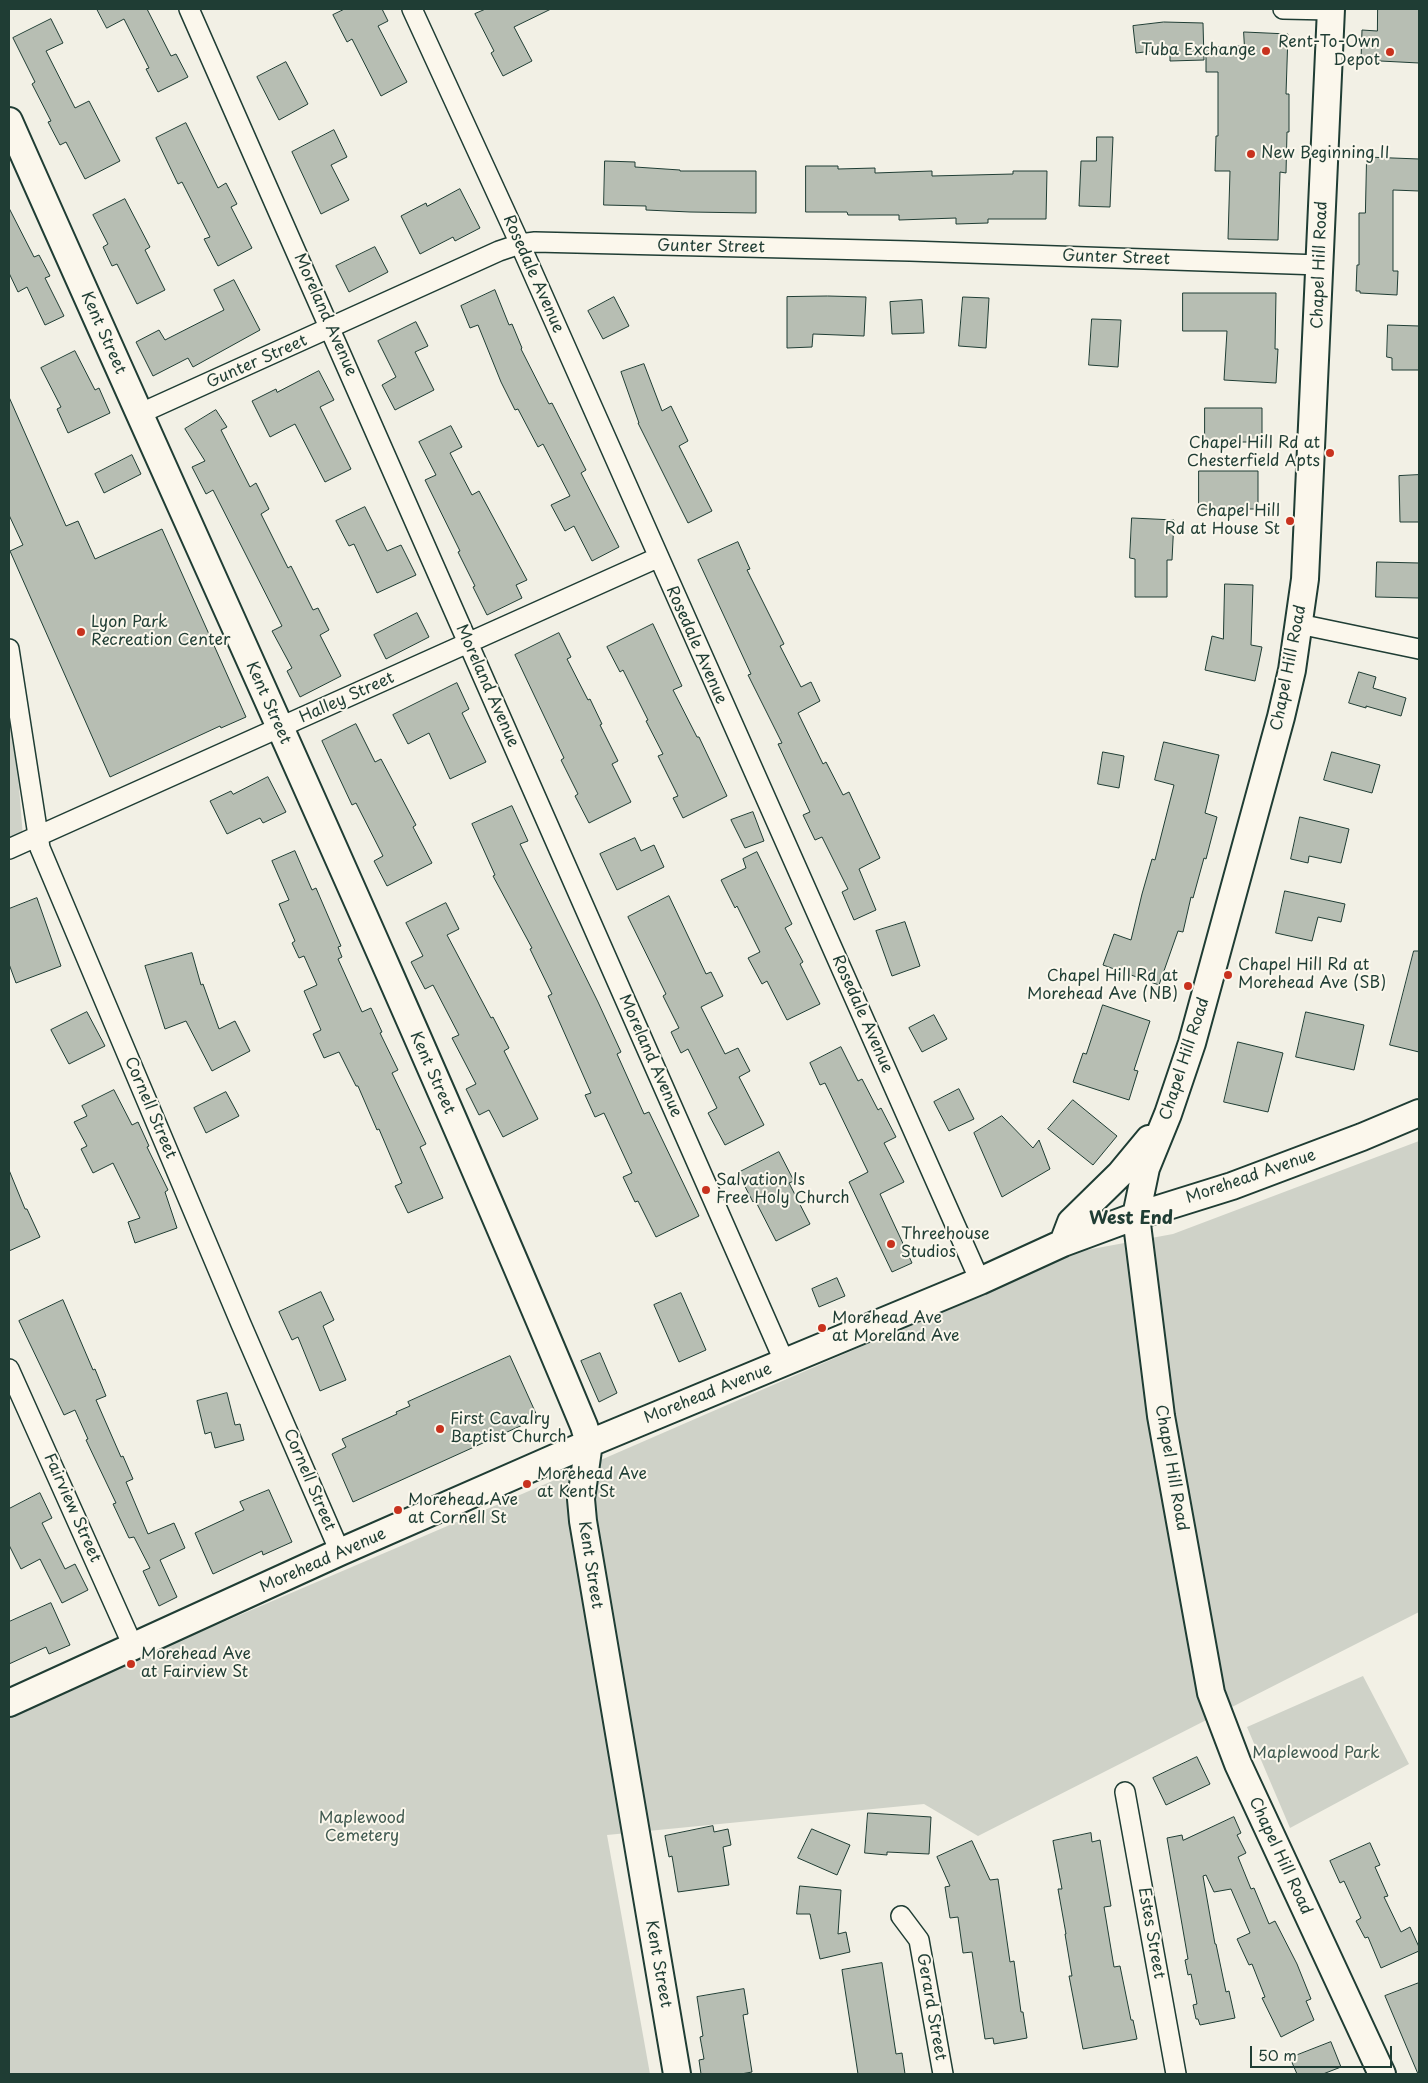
<!DOCTYPE html>
<html>
<head>
<meta charset="utf-8">
<style>
	body { margin:0 }
	#map { position:relative; width:1428px; height:2083px; overflow:hidden; background:#f2f0e5; font-family:"Playpen Sans",sans-serif }
	canvas { display:block }
	.frame { position:absolute; inset:0; border:10px solid #1f3d34; pointer-events:none }
	.scale { position:absolute; left:1250px; top:2046px; width:142px; height:22px; box-sizing:border-box; border:2px solid #1f3d34; border-top:0; padding-left:6px; font-size:15px; line-height:18px; white-space:nowrap; color:#1f3d34; -webkit-text-stroke:4px #fbf7ec; paint-order:stroke }
</style>
</head>
<body>
<div id="map">
<canvas width="1428" height="2083"></canvas>
<div class="frame"></div>
<div class="scale">50 m</div>
</div>
<script>
const g = document.querySelector('canvas').getContext('2d');
g.lineJoin = 'round';
function fillPath(path, color) { g.fillStyle = color; g.fill(path, 'evenodd'); }
function trace(path, color, width, dash) { g.strokeStyle = color; g.lineWidth = width; g.lineCap = dash ? 'butt' : 'round'; g.setLineDash(dash || []); g.stroke(path); }
function label(font, color, halo, rows, align = 'center') {
  g.font = font + ' "Playpen Sans",sans-serif'; g.lineWidth = 4; g.setLineDash([]); g.textBaseline = 'middle'; g.strokeStyle = halo; g.fillStyle = color; for (const [text, x, y, turn = 0] of rows) {
    g.save(); g.translate(x, y); g.rotate((+turn || 0) * Math.PI / 180); g.textAlign = isNaN(turn) ? turn : align; if (halo) g.strokeText(text, 0, 0); g.fillText(text, 0, 0); g.restore();
  }
}
const green = new Path2D(`
	M9,713L19,787L23,837L9,843Z
	M1419,1141V1612L978,1836L924,1804L607,1835L650,2074H9V1714L557,1479L1081,1251L1173,1234Z
	M1363,1676L1409,1764L1290,1828L1247,1727Z`);
const building = new Path2D(`
	M97,9H147L171,56L176,54L188,77L158,92L146,69L149,68L124,19L107,28Z
	M345,9H382L388,21L378,26L407,82L381,96L352,39L347,42L333,15Z
	M486,9H551L514,27L532,61L503,76L491,53L494,51L475,14Z
	M1378,9H1419V63L1361,60L1362,30L1377,31Z
	M51,19L63,43L46,51L75,108L89,101L120,161L85,179L66,142L60,145L48,122L51,121L32,84L35,82L13,38Z
	M1164,22L1203,23L1204,60L1170,61V49L1136,53L1133,26Z
	M1244,32L1288,34L1286,94H1289V132H1287L1286,173L1280,172L1278,240L1228,239L1230,171H1215L1216,136H1218V72H1206V47L1244,46Z
	M286,62L308,104L279,120L257,77Z
	M186,123L218,188L226,183L237,204L231,207L252,248L218,266L204,239L210,237L182,182L178,184L156,138Z
	M334,130L347,157L331,165L349,200L321,214L292,152Z
	M1097,137H1113L1110,207L1079,206L1081,161H1096Z
	M1367,157L1419,159V191L1393,190V271H1398L1397,295L1360,293V291H1356L1357,265H1359V213H1365Z
	M605,161L635,162V167L680,170V171H756V213L690,212L646,210V206L604,205Z
	M806,166H838V169L875,168V173L932,171V176L1013,174V171H1047L1046,219H988V223L956,224V218L899,220V215H848L847,212H806Z
	M460,189L480,228L455,241L453,237L420,254L401,216L426,203L427,206Z
	M125,199L150,247L145,250L165,290L137,304L117,264L112,266L103,247L108,244L93,215Z
	M9,208L34,257L39,255L50,276L45,278L64,316L45,325L27,287L18,292L9,273Z
	M375,247L388,272L349,292L336,266Z
	M234,280L260,330L193,367L188,358L153,376L136,342L159,330L165,340L224,310L214,290Z
	M495,290L509,325L512,324L522,348L521,349L549,404L552,403L586,470L581,473L619,547L592,561L574,526L565,531L551,505L570,496L543,444L538,447L518,409L515,410L501,382L478,325L470,328L461,306Z
	M1183,293H1276L1275,349H1278L1276,383L1224,380L1227,331H1183Z
	M828,296L866,297L864,336L813,334L812,347L787,348V297Z
	M614,297L629,326L603,339L588,311Z
	M963,297L989,298L986,348L959,346Z
	M922,300L924,333L892,334L890,302Z
	M1092,319L1121,320L1118,367L1089,365Z
	M416,322L428,346L415,352L434,390L395,410L382,385L396,377L378,341Z
	M1388,325L1419,326V370H1392V358L1387,357Z
	M75,351L95,390L99,388L110,413L68,433L57,409L61,407L41,368Z
	M644,364L662,411L671,406L688,441L679,446L712,511L688,523L638,423H639L621,372Z
	M319,371L334,400L320,407L351,469L325,482L295,424L270,437L252,401L276,389L277,392Z
	M9,397L66,526L78,521L95,559L162,529L246,717L221,728L220,726L110,777L10,551L23,545L9,515Z
	M1205,408H1262V442H1205Z
	M216,410L227,427L221,430L250,487L256,483L269,509L261,514L288,568L291,566L313,610L318,608L329,630L320,635L341,676L300,697L287,671L292,668L272,631L282,626L213,490L206,494L192,467L205,461L185,429Z
	M451,426L462,447L450,453L472,495L479,491L527,580L516,585L522,598L487,615L473,587L475,586L458,552L460,551L425,480L436,475L419,442Z
	M132,455L141,474L104,493L95,474Z
	M1199,471H1258V509H1199Z
	M1419,475V522H1400L1399,476Z
	M365,507L387,551L401,545L416,575L377,593L354,544L349,546L336,521Z
	M1132,518L1174,520L1172,560H1167V597H1135V559L1130,558Z
	M738,542L750,569L747,570L784,644L780,646L801,687L811,682L820,701L798,713L823,764L826,762L843,795L849,792L880,858L859,869L876,910L854,920L842,892L848,889L822,837L815,840L803,815L810,812L778,744L782,743L748,675L751,674L698,560Z
	M1377,562L1419,563V598L1376,597Z
	M1225,584L1253,585L1251,645L1262,647L1255,681L1205,670L1212,636L1223,639Z
	M417,613L429,637L386,659L374,635Z
	M653,624L682,686L673,690L697,737H699L727,796L683,818L673,798L678,796L658,756L663,754L646,721L648,720L623,670L620,672L607,647Z
	M559,633L571,657L567,659L588,700L590,699L602,724L600,725L618,761L612,764L631,802L589,823L575,796L578,794L561,760L564,758L515,655Z
	M1359,672L1376,677L1373,688L1406,698L1401,716L1366,706V708L1349,703Z
	M457,683L469,709L462,713L486,762L450,779L429,733L408,744L393,715Z
	M356,724L375,762L381,759L416,825L413,827L432,863L387,886L374,861L383,856L356,803L352,805L322,741Z
	M1164,742L1219,755L1205,813L1217,817L1206,859L1204,858L1193,898L1191,897L1183,932L1178,931L1159,985L1103,965L1114,934L1131,940L1142,894L1152,859L1155,860L1174,785L1155,780Z
	M1103,752L1124,756L1119,788L1098,784Z
	M1332,752L1380,765L1372,793L1324,780Z
	M268,777L286,812L263,823L260,818L227,834L210,801L231,791L233,794Z
	M512,806L528,841L520,844L598,1002L621,1052L617,1054L644,1114L649,1112L699,1216L656,1237L638,1201L635,1202L623,1177L632,1173L604,1113L595,1117L585,1095L591,1093L548,996L552,994L530,949L532,948L493,876L495,875L472,824Z
	M753,812L764,841L745,848L731,820Z
	M1300,817L1349,829L1341,863L1309,856L1308,863L1291,859Z
	M635,838L641,851L654,845L664,867L617,890L600,854Z
	M295,851L312,890L316,888L341,946L338,947L342,957L338,959L362,1012L371,1008L382,1032L380,1033L398,1070L392,1073L426,1144L420,1147L443,1198L408,1213L395,1186L402,1183L379,1129L377,1130L358,1086H356L339,1052L324,1058L313,1034L321,1030L304,991L317,985L304,956L299,958L292,943L295,941L279,904L289,900L272,861Z
	M757,852L792,924L785,928L803,962L800,964L820,1004L787,1020L767,981L762,984L748,958L760,952L737,906L735,908L721,880L746,868L743,859Z
	M1285,891L1345,904L1341,922L1318,917L1312,941L1276,933Z
	M669,896L706,974L711,972L723,996L701,1007L725,1054L738,1048L750,1071L739,1077L764,1125L725,1145L708,1113L717,1108L688,1049L681,1053L671,1032L679,1028L663,996L666,994L628,917Z
	M37,898L61,966L16,983L9,964V909Z
	M446,903L459,929L447,935L491,1018L493,1017L509,1048L504,1051L538,1119L503,1137L489,1110L479,1115L466,1089L476,1084L452,1038L459,1035L433,985L425,989L411,962L423,956L406,923Z
	M905,922L920,966L892,976L876,931Z
	M1414,951H1419V1052L1390,1045Z
	M192,953L201,985L203,984L219,1029L235,1021L250,1051L212,1071L186,1021L165,1029L145,966Z
	M1103,1005L1150,1021L1134,1070L1138,1071L1129,1100L1073,1082L1083,1053L1086,1054Z
	M87,1012L105,1046L69,1064L51,1030Z
	M1306,1012L1364,1025L1354,1070L1296,1057Z
	M934,1015L947,1039L922,1052L909,1028Z
	M1238,1042L1283,1053L1268,1112L1224,1102Z
	M841,1047L858,1081L862,1079L878,1110L881,1108L896,1137L884,1143L904,1182L880,1194L912,1263L892,1272L849,1182L868,1172L825,1083L820,1085L810,1063Z
	M959,1089L974,1119L949,1131L934,1102Z
	M114,1090L132,1125L138,1122L149,1146L147,1147L168,1190L165,1192L177,1228L135,1243L128,1222L140,1218L113,1163L93,1173L81,1149L87,1146L74,1122L87,1116L82,1106Z
	M226,1092L239,1116L206,1133L194,1108Z
	M1073,1100L1117,1136L1093,1165L1048,1129Z
	M1002,1116L1033,1148L1039,1140L1050,1169L1002,1197L974,1133Z
	M779,1152L794,1181L789,1183L810,1224L776,1241L755,1200L753,1202L738,1173Z
	M9,1170L25,1209H27L40,1237L9,1251Z
	M837,1278L845,1296L819,1307L812,1289Z
	M321,1292L334,1320L323,1326L346,1380L320,1391L298,1337L292,1340L279,1312Z
	M681,1293L706,1350L679,1362L654,1305Z
	M63,1300L93,1370L95,1369L106,1396L96,1400L121,1457L123,1456L133,1479L126,1482L148,1534L174,1523L185,1548L160,1560L177,1597L159,1606L143,1571L150,1568L134,1537L129,1538L113,1504L116,1503L86,1440L88,1439L75,1410L64,1415L19,1321Z
	M600,1353L617,1393L599,1402L581,1361Z
	M510,1356L538,1418L353,1502L332,1454L346,1447L342,1439L397,1414L396,1412L410,1406L408,1402Z
	M227,1393L235,1425L240,1424L244,1440L215,1448L211,1432L205,1434L197,1401Z
	M269,1490L292,1542L263,1555L262,1551L213,1574L195,1533L244,1510L240,1502Z
	M40,1493L52,1518L42,1523L65,1569L75,1564L88,1590L62,1603L40,1559L21,1569L9,1545V1509Z
	M51,1603L70,1645L49,1654L46,1647L9,1664V1622Z
	M1197,1757L1210,1784L1166,1805L1153,1778Z
	M868,1813L931,1817L929,1854L887,1852V1855L865,1853Z
	M1234,1817L1241,1833L1237,1835L1246,1853L1238,1857L1251,1889L1254,1888L1269,1924L1275,1921L1297,1964L1311,1999L1306,2001L1314,2020L1281,2037L1262,1998L1265,1997L1252,1964L1249,1965L1237,1939L1250,1933L1231,1889L1214,1892L1206,1875L1203,1876L1215,1944H1216L1226,1992L1229,1991L1235,2018L1200,2025L1198,2019H1196L1193,2005L1197,2004L1191,1974L1188,1975L1185,1960L1188,1959L1167,1838L1182,1835L1183,1840Z
	M713,1826L714,1832L728,1829L731,1845L723,1847L729,1885L678,1892L672,1856L669,1857L665,1836Z
	M812,1829L850,1845L837,1875L798,1858Z
	M1091,1833L1092,1842L1100,1840L1111,1906L1104,1907L1114,1967L1120,1966L1131,2020H1133L1137,2039L1083,2049L1069,1976H1072L1065,1934H1066L1058,1889H1062L1053,1841Z
	M972,1841L990,1880L998,1879L1010,1962L1014,1961L1021,2012H1023L1027,2038L994,2044L993,2038L985,2039L972,1952L963,1953L958,1917L950,1918L945,1887L950,1886L937,1857Z
	M1370,1843L1380,1865L1375,1867L1388,1896L1384,1897L1401,1932L1410,1927L1419,1947V1951L1381,1968L1368,1937L1365,1938L1356,1921L1361,1918L1344,1881L1340,1883L1330,1861Z
	M800,1886L841,1890L838,1934L846,1932L850,1952L820,1959L810,1914H797Z
	M882,1963L896,2054L902,2053L905,2074H858L842,1970Z
	M1419,1983V2074H1418L1385,1996Z
	M744,1989L748,2014L743,2015L752,2072L741,2074H701L699,2060L704,2059L700,2037L703,2036L697,1997Z
	M1331,2042L1341,2067L1323,2074H1297L1290,2058Z`);
const street = new Path2D(`
	M189,9L785,1363
	M412,9L520,244L980,1281
	M1283,9L1331,10
	M139,414L499,251L520,244L535,242L910,251L1320,265
	M1299,624L1419,649
	M9,649L40,848L241,1324L340,1552
	M9,849L657,558
	M9,1369L133,1646
	M1125,1792L1176,2074
	M901,1916L919,1940L943,2074`);
const secondary = new Path2D(`
	M1331,9L1305,579L1292,670L1281,717L1192,1043L1168,1114L1146,1168L1136,1216L1161,1416L1211,1693L1238,1764L1382,2074
	M9,121C201,555 401,987 584,1426L589,1443L581,1499L583,1521L677,2074
	M1063,1243L1071,1222L1120,1174L1149,1139
	M9,1703L340,1552L566,1453L980,1281L1063,1243L1136,1216L1232,1186L1362,1137L1419,1113`);
const markers = [
	[1266,51,5,"#c8321e"],
	[1390,52,5,"#c8321e"],
	[1251,154,5,"#c8321e"],
	[1330,453,5,"#c8321e"],
	[1290,521,5,"#c8321e"],
	[81,632,5,"#c8321e"],
	[1228,975,5,"#c8321e"],
	[1188,986,5,"#c8321e"],
	[706,1190,5,"#c8321e"],
	[891,1244,5,"#c8321e"],
	[822,1328,5,"#c8321e"],
	[440,1429,5,"#c8321e"],
	[527,1484,5,"#c8321e"],
	[398,1510,5,"#c8321e"],
	[131,1664,5,"#c8321e"]
];
const poiNames = [
	["Rent-To-Own",1380,43,"right"],
	["Depot",1380,61,"right"],
	["Tuba Exchange",1256,51,"right"],
	["New Beginning II",1261,154],
	["Chapel Hill Rd at",1320,444,"right"],
	["Chesterfield Apts",1320,462,"right"],
	["Chapel Hill",1280,512,"right"],
	["Rd at House St",1280,530,"right"],
	["Lyon Park",91,623],
	["Recreation Center",91,641],
	["Chapel Hill Rd at",1238,966],
	["Morehead Ave (SB)",1238,984],
	["Chapel Hill Rd at",1178,977,"right"],
	["Morehead Ave (NB)",1178,995,"right"],
	["Salvation Is",716,1181],
	["Free Holy Church",716,1199],
	["Threehouse",901,1235],
	["Studios",901,1253],
	["Morehead Ave",832,1319],
	["at Moreland Ave",832,1337],
	["First Cavalry",450,1420],
	["Baptist Church",450,1438],
	["Morehead Ave",537,1475],
	["at Kent St",537,1493],
	["Morehead Ave",408,1501],
	["at Cornell St",408,1519],
	["Morehead Ave",141,1655],
	["at Fairview St",141,1673]
];
const streetNames = [
	["Gunter Street",711,247,1],
	["Gunter Street",1116,258,2],
	["Chapel Hill Road",1320,265,-88],
	["Rosedale Avenue",533,274,66],
	["Moreland Avenue",325,315,66],
	["Kent Street",103,333,66],
	["Gunter Street",257,362,-24],
	["Rosedale Avenue",696,645,66],
	["Chapel Hill Road",1289,668,-79],
	["Moreland Avenue",487,686,66],
	["Halley Street",347,698,-24],
	["Kent Street",268,703,66],
	["Rosedale Avenue",862,1014,66],
	["Moreland Avenue",650,1056,66],
	["Chapel Hill Road",1185,1059,-72],
	["Kent Street",432,1073,66],
	["Cornell Street",150,1108,67],
	["Morehead Avenue",1251,1177,-19],
	["Morehead Avenue",708,1394,-22],
	["Chapel Hill Road",1171,1468,80],
	["Cornell Street",309,1480,67],
	["Fairview Street",72,1508,66],
	["Morehead Avenue",323,1561,-24],
	["Kent Street",590,1565,81],
	["Chapel Hill Road",1280,1856,65],
	["Estes Street",1151,1933,80],
	["Kent Street",658,1964,80],
	["Gerard Street",931,2007,80]
];
const parkNames = [
	["Maplewood Park",1316,1754],
	["Maplewood",362,1819],
	["Cemetery",362,1837]
];
const neighbourhoodNames = [
	["West End",1131,1219]
];
fillPath(green, '#cfd2c8');
fillPath(building, '#b7beb3');
trace(building, '#1f3d34', 1);
trace(street, '#1f3d34', 22);
trace(secondary, '#1f3d34', 30);
trace(street, '#fbf7ec', 19);
trace(secondary, '#fbf7ec', 26);
for (const [x, y, r, color] of markers) { const dot = new Path2D(); dot.arc(x, y, r, 0, 2 * Math.PI); g.fillStyle = color; g.fill(dot); trace(dot, '#fbf7ec', 2); }
label('16px', '#1f3d34', '#fbf7ec', poiNames, 'left');
label('16px', '#1f3d34', '#fbf7ec', streetNames);
label('16px', '#425b52', '#fbf7ec', parkNames);
label('bold 18px', '#1f3d34', '#fbf7ec', neighbourhoodNames);
</script>
</body>
</html>
